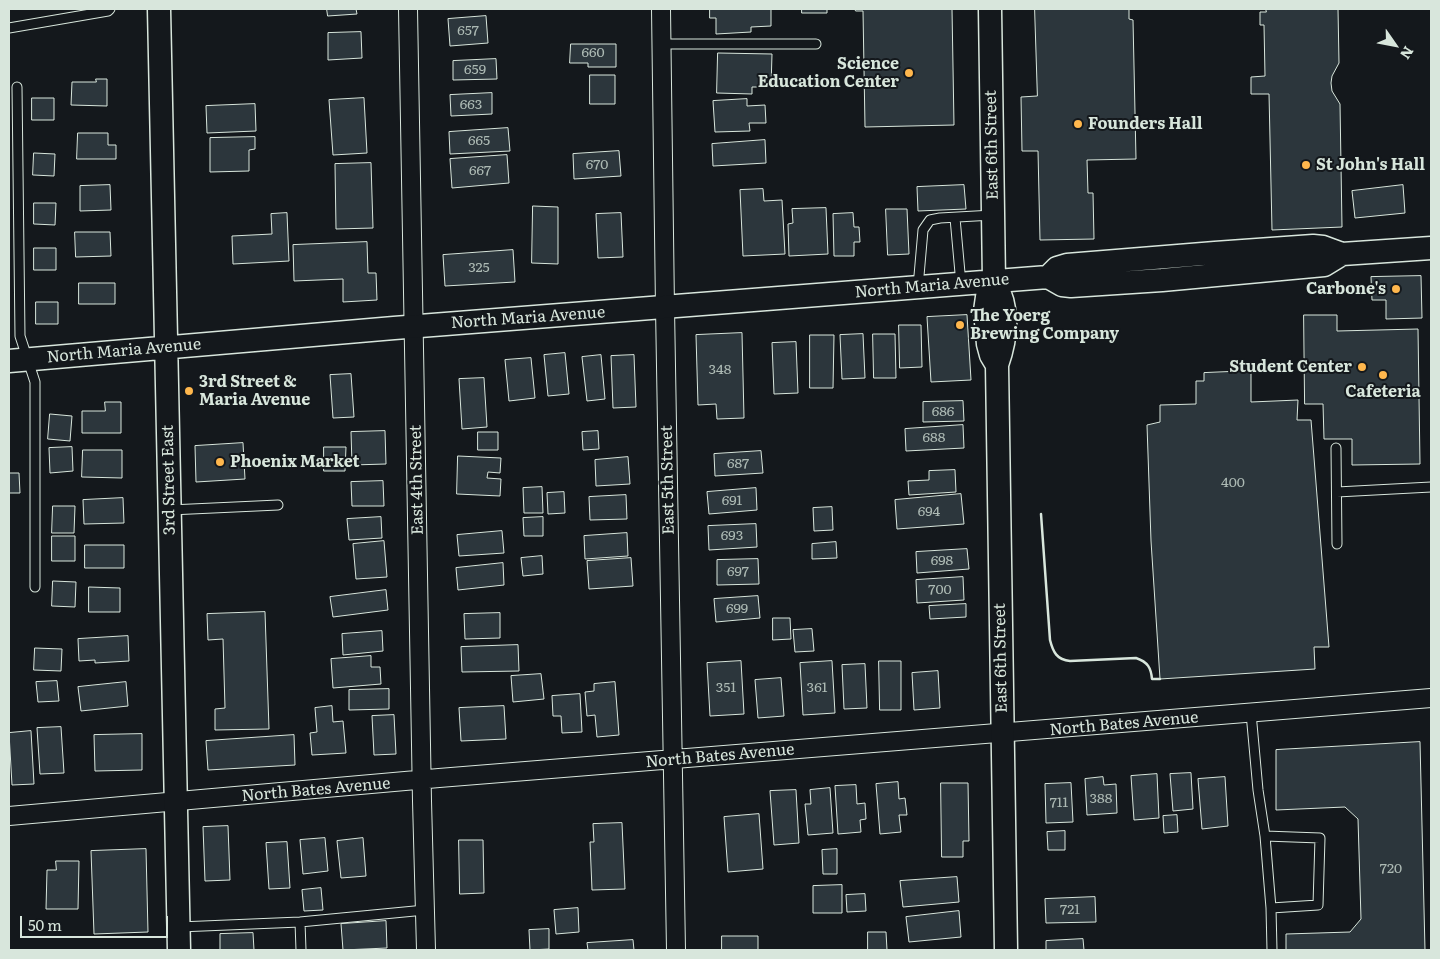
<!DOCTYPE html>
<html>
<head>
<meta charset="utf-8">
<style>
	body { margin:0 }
	#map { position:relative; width:1440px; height:959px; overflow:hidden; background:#14181c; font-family:Literata,serif }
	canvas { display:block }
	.frame { position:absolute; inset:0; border:10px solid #d8e6dc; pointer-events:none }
	.north { position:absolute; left:1370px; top:20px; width:50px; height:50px; -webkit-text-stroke:4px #14181c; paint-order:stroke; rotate:123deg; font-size:14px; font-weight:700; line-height:20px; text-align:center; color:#d8e6dc }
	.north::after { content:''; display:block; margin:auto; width:18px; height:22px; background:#d8e6dc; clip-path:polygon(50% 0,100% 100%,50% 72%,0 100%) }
	.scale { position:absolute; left:20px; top:916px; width:148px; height:22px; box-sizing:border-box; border:2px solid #d8e6dc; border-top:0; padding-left:6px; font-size:15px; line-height:18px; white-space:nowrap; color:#d8e6dc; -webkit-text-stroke:4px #14181c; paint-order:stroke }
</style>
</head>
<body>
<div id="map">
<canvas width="1440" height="959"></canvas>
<div class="frame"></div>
<div class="north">N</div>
<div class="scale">50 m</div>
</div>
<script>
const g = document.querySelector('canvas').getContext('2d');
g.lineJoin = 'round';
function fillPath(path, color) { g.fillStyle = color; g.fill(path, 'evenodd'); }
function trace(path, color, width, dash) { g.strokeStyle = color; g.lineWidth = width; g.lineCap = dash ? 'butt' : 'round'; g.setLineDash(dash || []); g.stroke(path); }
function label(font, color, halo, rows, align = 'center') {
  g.font = font + ' Literata,serif'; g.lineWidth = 4; g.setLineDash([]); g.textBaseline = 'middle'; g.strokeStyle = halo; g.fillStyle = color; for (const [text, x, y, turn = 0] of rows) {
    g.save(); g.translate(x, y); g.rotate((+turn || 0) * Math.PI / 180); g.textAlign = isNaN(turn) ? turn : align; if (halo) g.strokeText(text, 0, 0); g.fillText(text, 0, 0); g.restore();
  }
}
const building = new Path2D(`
	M327,9H356L357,14L328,16Z
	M710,9H771V26L751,27V32L716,34V18H710Z
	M802,9H827V13H802Z
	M855,9H952L954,125L865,127L863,11H856Z
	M1035,9H1129V19L1133,20L1136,159L1087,160L1088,193H1093L1094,239L1040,240L1038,151H1022L1021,97L1037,96Z
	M1266,9H1338L1339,63L1332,76L1331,83L1332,91L1340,104L1342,227L1272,230L1269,94H1251V77L1265,76L1264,25H1260V12H1266Z
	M486,16L488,43L450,46L448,19Z
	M361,32L362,58L328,60V33Z
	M571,44H616V67H588V63H570Z
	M718,53L772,54L771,87H752V94L717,93Z
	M496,59L497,79L453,80V61Z
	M590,75H615V104H590Z
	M96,79H107V106L71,105L72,82H96Z
	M492,93V114L451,116L450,95Z
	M32,98H54V120H32Z
	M364,98L367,153L333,155L329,100Z
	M747,99V106L765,105L766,123H749L750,131L715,132L713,101Z
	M255,104L256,131L207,133L206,106Z
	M508,128L510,151L450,154L449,132Z
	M78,133H108V145H116V159H77Z
	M255,137V149L249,150V171L210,172V138Z
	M765,140L766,163L713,166L712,144Z
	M619,151L621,176L574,179L573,154Z
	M34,153L55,154L54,176L33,175Z
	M507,155L509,183L452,188L450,159Z
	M371,163L373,228L336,229L335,164Z
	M110,185L111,210L80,211V186Z
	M964,185L966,209L918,211L917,187Z
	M1403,185L1405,213L1355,218L1352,191Z
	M763,189L764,201L782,200L785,254L743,256L740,190Z
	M34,203H56L55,225L34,224Z
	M533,206L558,207V264L532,263Z
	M826,208L828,254L789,256L788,224L793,223L792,209Z
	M886,209H907L909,254L888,255Z
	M287,213L289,261L233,264L232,236L272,234L271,214Z
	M621,213L623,257L598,258L596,214Z
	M853,213L854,227H859L860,242H854V256H834L833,214Z
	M75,232H110L111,256L76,257Z
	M367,242L368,273H376L377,300L343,302V279L294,281L293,245Z
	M34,248H56V270H34Z
	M513,250L515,282L445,286L443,255Z
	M1421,276L1422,318L1386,319V300H1372L1371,277Z
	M79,283H115V304H79Z
	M36,302H58V324H36Z
	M967,315L971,380L931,382L927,317Z
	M1304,315H1337V331L1418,329L1420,464L1352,465V439H1324L1323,404H1305Z
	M899,325H921L922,367L900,368Z
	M742,333L744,418L717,419L716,404L698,405L696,335Z
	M863,334L865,378L842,379L840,335Z
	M873,334H895L896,378H874Z
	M810,335H834L833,388H810Z
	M796,342L798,393L774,394L772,343Z
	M565,353L569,394L548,396L544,355Z
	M601,355L605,399L587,401L582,357Z
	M634,355L636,407L613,408L611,356Z
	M531,358L535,398L509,401L505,360Z
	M1251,371V402L1298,400L1297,420H1311L1329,647H1314L1315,669L1160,679L1151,541L1147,425L1160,422V405L1196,404V381H1204V373Z
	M351,374L354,417L333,418L330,375Z
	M484,378L487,427L462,429L459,379Z
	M963,401L964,421L923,422V402Z
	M105,402H121V433H82V411H105Z
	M50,414L72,416L70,441L48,439Z
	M963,425L964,448L906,451L905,429Z
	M385,431L386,464L352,465L351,432Z
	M598,431L599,449L583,450L582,432Z
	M478,432H498V450H478Z
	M243,443L245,479L196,482L195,446Z
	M72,447L73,471L50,473L49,448Z
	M324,447H346L345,471H324Z
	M83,450H122V478L82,477Z
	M761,451L763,473L715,476L714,454Z
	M458,456L501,458L500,473L488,472L487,478L501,479L500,496L457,494Z
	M628,457L630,484L596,486L595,460Z
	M955,470L956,492L909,495L908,481L929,480V471Z
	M9,473H19L20,493H9Z
	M383,481L384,506H352L351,482Z
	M542,487L543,513H524L523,488Z
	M756,488L757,510L709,514L707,492Z
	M564,492L565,513L548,514L547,493Z
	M961,494L964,524L897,529L895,500Z
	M626,495L627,519L590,520L589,497Z
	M123,498L124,523L84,524L83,500Z
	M53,506H75L74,533H52Z
	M832,507L833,530L814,531L813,508Z
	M381,517L382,538L349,540L347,519Z
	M543,517V536H524L523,518Z
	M756,524L757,547L709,550L708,526Z
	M502,531L504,553L459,556L457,535Z
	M627,533L628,556L585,559L584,536Z
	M52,536H75V561H52Z
	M384,541L387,577L356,579L353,544Z
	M836,542L837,558L812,559V544Z
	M85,545H124V568H85Z
	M967,549L969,569L917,573L916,552Z
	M542,556L543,574L523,576L521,558Z
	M631,558L633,586L589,589L587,561Z
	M758,559L759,584L717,585V560Z
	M503,563L504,585L458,590L456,568Z
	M963,577L964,600L917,603L916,580Z
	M53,581L76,582L75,607L52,606Z
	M89,587L120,588V612H89Z
	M386,590L388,610L333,617L330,597Z
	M758,596L760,618L716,622L714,599Z
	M966,604V617L930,619L929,606Z
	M265,612L269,729L215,730V709L225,708L223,639L208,640L207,614Z
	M500,613V638L465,639L464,614Z
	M773,618H790L791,639L773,640Z
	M812,629L814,651L795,652L793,630Z
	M382,631L383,651L343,655L342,634Z
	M128,636L129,661L95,663V660L79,661L78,639Z
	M518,645L519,671L462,672L461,647Z
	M35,648L62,649L61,671L34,670Z
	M371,656V667H380L381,684L333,688L331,659Z
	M741,661L744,714L710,716L707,663Z
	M832,661L835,713L803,715L800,663Z
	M879,661H901V710H880Z
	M865,664L867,708L844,709L842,665Z
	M938,671L940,708L914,710L912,673Z
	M541,674L544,699L513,702L511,676Z
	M781,678L784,716L758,718L755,680Z
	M57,681L59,701L38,702L36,682Z
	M126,682L128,706L81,711L78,687Z
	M615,682L619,735L597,737L595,715L587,716L585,692L594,691V684Z
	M389,689V709L349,710V690Z
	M580,694L582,732L562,733L561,716H553L552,696Z
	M332,706L333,722L343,721L346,753L312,755L310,733L317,732L315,708Z
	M504,706L506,739L461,741L459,708Z
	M394,715L396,754L374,755L372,716Z
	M61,727L64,773L40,774L37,728Z
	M31,731L34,784L12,785L9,733Z
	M142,734V770L95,771L94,735Z
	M294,735L295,765L208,770L206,741Z
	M1420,742L1425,950H1286V934L1350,932L1361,919L1358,819L1345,807L1276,810V750Z
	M1191,773L1193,809L1173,811L1170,774Z
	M1157,774L1159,818L1134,820L1131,776Z
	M1103,777L1104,785L1116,784L1117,813L1087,815L1085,779Z
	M1225,777L1228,826L1202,829L1198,779Z
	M898,782L899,799L905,798L907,815H899L901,832L880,834L876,784Z
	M941,783H968L969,841H963V857H942Z
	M1071,783L1073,822L1046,823L1045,784Z
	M856,785L857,804L865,803L866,819L860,820L861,832L838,834L835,786Z
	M830,788L833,833L808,835L805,804H811L810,790Z
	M796,790L799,843L774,845L770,791Z
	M759,814L763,869L728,872L724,817Z
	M1177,815L1178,832L1164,833L1163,816Z
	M622,823L625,889L592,890L590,842H594L593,824Z
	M228,826L230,880L205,881L203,827Z
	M1065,831V850H1048L1047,832Z
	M325,838L328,871L303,874L300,840Z
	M363,838L366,876L341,878L337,841Z
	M459,840H483L484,893L460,894Z
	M287,842L290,888L269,889L266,843Z
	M146,849L148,932L94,934L91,851Z
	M837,849V874H823L822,850Z
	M56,861H79L78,909H46L47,870H56Z
	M957,877L959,902L903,907L900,881Z
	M842,885V913H813V886Z
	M321,888L323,910L304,911L302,890Z
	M865,894L866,911L847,912L846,895Z
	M1095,897L1096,922L1046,923L1045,899Z
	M578,908L579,932L556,934L554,910Z
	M959,911L961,937L909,942L906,917Z
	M386,921L387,948L343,950L341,924Z
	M549,929V949L530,950L529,930Z
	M868,932H886L887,950H868Z
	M253,933L254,950H220V934Z
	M722,936H758V950H722Z
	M1083,939L1084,950H1046V941Z
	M633,940L634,950H588L587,943Z`);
const service = new Path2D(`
	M9,28L108,11L110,9
	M662,44H816
	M17,87L20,336L35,382V587
	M955,218L961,284
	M918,287L923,230L930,220L940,218L993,215
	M1336,448L1337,544
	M1337,492L1431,487
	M170,510L278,505
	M1251,713L1258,790L1265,836L1271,908L1272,950
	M1265,836L1320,838L1318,905L1271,908
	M300,922L301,950
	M179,927L300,922L425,910`);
const minor = new Path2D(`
	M408,9L422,801L426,950
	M661,9L665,308L676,950
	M9,816L439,778L1431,698`);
const tertiary = new Path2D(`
	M159,9L179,950
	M990,9L994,281L987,297L985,311L988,344L991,355L997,365
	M1048,277L1057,268L1067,265L1215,253L1313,246L1323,247L1342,254L1431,248
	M994,281C1010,309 1007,336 997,365L1006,950
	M9,361L394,328L1048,277L1062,285L1071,286L1162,280L1324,265L1342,254`);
const wall = new Path2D(`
	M1041,514L1050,640C1053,652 1057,660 1070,661L1136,658C1148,662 1151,668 1152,679H1160`);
const markers = [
	[909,73,5,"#ffb74d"],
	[1078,124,5,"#ffb74d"],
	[1306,165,5,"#ffb74d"],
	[1396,289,5,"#ffb74d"],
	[960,325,5,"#ffb74d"],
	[1362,367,5,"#ffb74d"],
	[1383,375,5,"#ffb74d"],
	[189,391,5,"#ffb74d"],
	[220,462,5,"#ffb74d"]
];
const numberNames = [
	["657",468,31],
	["660",593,53],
	["659",475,70],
	["663",471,105],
	["665",479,141],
	["670",597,165],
	["667",480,171],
	["325",479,268],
	["348",720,370],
	["686",943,412],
	["688",934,438],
	["687",738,464],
	["400",1233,483],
	["691",732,501],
	["694",929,512],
	["693",732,536],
	["698",942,561],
	["697",738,572],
	["700",940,590],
	["699",737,609],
	["351",726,688],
	["361",817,688],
	["388",1101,799],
	["711",1059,803],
	["720",1391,869],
	["721",1070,910]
];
const poiNames = [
	["Science",899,64,"right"],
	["Education Center",899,82,"right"],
	["Founders Hall",1088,124],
	["St John's Hall",1316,165],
	["Carbone's",1386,289,"right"],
	["The Yoerg",970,316],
	["Brewing Company",970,334],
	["Student Center",1352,367,"right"],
	["3rd Street &",199,382],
	["Maria Avenue",199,400],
	["Cafeteria",1383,392,"center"],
	["Phoenix Market",230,462]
];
const streetNames = [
	["East 6th Street",992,145,-91],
	["North Maria Avenue",932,286,-5],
	["North Maria Avenue",528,318,-4],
	["North Maria Avenue",124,351,-5],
	["3rd Street East",169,480,-91],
	["East 4th Street",417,480,-91],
	["East 5th Street",668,480,-91],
	["East 6th Street",1001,658,-91],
	["North Bates Avenue",1124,724,-5],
	["North Bates Avenue",720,756,-5],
	["North Bates Avenue",316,790,-5]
];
fillPath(building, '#2c363c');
trace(building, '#d8e6dc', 1);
trace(service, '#d8e6dc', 11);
trace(minor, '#d8e6dc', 20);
trace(tertiary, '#d8e6dc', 25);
trace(service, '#14181c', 9);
trace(minor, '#14181c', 18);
trace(tertiary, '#14181c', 22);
trace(wall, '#d8e6dc', 2.5);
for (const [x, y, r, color] of markers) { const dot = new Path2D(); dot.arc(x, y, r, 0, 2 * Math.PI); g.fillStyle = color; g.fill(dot); trace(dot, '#14181c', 2); }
label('14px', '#adbab4', null, numberNames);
label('bold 16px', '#d8e6dc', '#14181c', poiNames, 'left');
label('16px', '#d8e6dc', '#14181c', streetNames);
</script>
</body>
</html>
